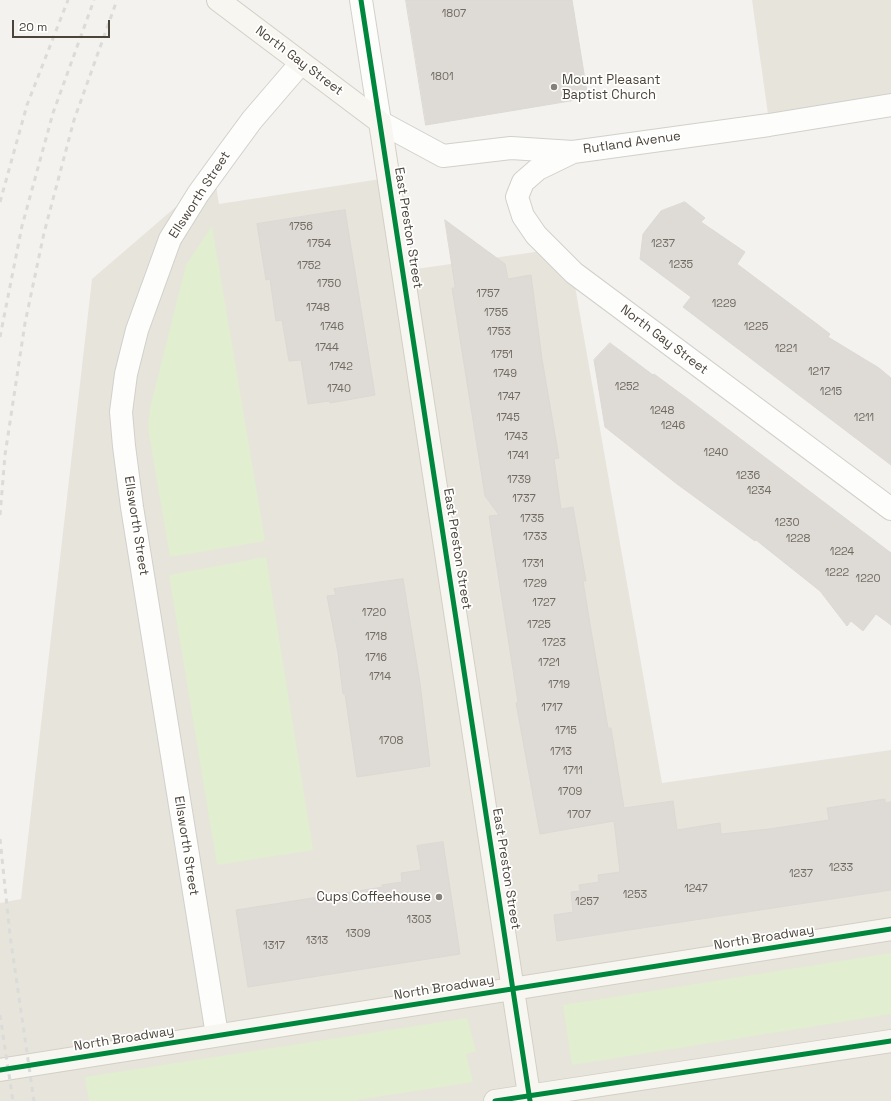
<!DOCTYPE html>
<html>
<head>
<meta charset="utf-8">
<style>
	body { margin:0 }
	#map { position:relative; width:891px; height:1101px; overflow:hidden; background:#f4f2ee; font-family:"Space Grotesk",sans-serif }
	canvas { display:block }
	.scale { position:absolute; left:12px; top:20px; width:98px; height:18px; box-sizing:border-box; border:2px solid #4b4439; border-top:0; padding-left:5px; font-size:12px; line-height:14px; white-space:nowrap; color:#4b4439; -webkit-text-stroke:3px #fff; paint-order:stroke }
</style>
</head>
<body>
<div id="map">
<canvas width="891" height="1101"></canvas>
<div class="scale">20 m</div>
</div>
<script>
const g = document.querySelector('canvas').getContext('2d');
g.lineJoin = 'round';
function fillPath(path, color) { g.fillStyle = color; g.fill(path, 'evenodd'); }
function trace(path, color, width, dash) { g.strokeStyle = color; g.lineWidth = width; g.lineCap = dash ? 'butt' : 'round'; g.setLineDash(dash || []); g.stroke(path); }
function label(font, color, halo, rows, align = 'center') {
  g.font = font + ' "Space Grotesk",sans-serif'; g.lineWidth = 3.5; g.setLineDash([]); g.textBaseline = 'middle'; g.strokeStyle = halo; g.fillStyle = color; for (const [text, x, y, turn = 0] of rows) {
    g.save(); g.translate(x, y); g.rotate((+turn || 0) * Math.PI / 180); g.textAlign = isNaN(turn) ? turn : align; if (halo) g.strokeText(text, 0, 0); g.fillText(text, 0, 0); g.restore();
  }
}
const residential = new Path2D(`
	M752,0H891V112L770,129Z
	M214,174L219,204L387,178L402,271L549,250L572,269L662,783L891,750V1101H0V903L21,899L92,279Z`);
const green = new Path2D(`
	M212,226L265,541L170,557L148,428L150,408L186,265Z
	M266,557L313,850L217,865L169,575Z
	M891,953V1014L572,1065L563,1005Z
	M467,1018L476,1051L466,1054L473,1082L351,1101H89L85,1077Z`);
const building = new Path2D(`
	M406,0H572L588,98L426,125Z
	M685,202L705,218L701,222L745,252L737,264L817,324L830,334L828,337L879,368L891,378V465L683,307L691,297L640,259L643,234L661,211Z
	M345,210L375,395L330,403L329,401L308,404L301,360L289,361L282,320L276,321L270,279L266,280L257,224Z
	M445,220L505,264L508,279L531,275L542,359L559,458L554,459L561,509L573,507L586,581H583L591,630L608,728H611L624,808L673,801L677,830L720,823L721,834L769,829L829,820L827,808L885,799V803L891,802V890L557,941L554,915L573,912L571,892L580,891L579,885L599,882L598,875L620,872L614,821L540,834L516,703L518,702L489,516L499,515L485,496L452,288H455Z
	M610,343L653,375L654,374L688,399L891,553V625L876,614L863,631L851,621L847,626L820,591L756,540L755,541L677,484L605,427L594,360Z
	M403,579L420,683L430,766L357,777L345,694H343L338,653L327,596L336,595L334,589Z
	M443,842L460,954L248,987L236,910L383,887L382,885L402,882L401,873L421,870L417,846Z`);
const minor = new Path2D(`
	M380,122L443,156L511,148L573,152L769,125L891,105
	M573,152L538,169L523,182L517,197L523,216L536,235L574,273L891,509
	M217,1035L132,507L124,446L121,412L126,374L137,330L170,239L198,194L227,154L252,120L301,63`);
const tertiary = new Path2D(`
	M361,0L380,122`);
const secondary = new Path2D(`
	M218,0L380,122L530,1101
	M0,1070L891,929
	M495,1101L891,1041`);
const rail = new Path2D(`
	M0,202L27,105L68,0
	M0,337L22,226L53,113L94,0
	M0,515L5,455L25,323L44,233L74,120L117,0
	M0,839L10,935L34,1101
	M0,1015L13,1101`);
const cycleway = new Path2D(`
	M361,0L530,1101
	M0,1070L891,929
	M495,1101L891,1041`);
const markers = [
	[554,87,4,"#868178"],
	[439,897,4,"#868178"]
];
const numberNames = [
	["1807",454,14],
	["1801",442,77],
	["1756",301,227],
	["1754",319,244],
	["1237",663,244],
	["1235",681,265],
	["1752",309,266],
	["1750",329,284],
	["1757",488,294],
	["1229",724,304],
	["1748",318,308],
	["1755",496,313],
	["1746",332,327],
	["1225",756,327],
	["1753",499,332],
	["1744",327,348],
	["1221",786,349],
	["1751",502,355],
	["1742",341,367],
	["1217",819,372],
	["1749",505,374],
	["1252",627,387],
	["1740",339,389],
	["1215",831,392],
	["1747",509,397],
	["1248",662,411],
	["1745",508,418],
	["1211",864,418],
	["1246",673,426],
	["1743",516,437],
	["1240",716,453],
	["1741",518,456],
	["1236",748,476],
	["1739",519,480],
	["1234",759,491],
	["1737",524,499],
	["1735",532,519],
	["1230",787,523],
	["1733",535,537],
	["1228",798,539],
	["1224",842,552],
	["1731",533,564],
	["1222",837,573],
	["1220",868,579],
	["1729",535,584],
	["1727",544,603],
	["1720",374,613],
	["1725",539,625],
	["1718",376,637],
	["1723",554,643],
	["1716",376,658],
	["1721",549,663],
	["1714",380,677],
	["1719",559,685],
	["1717",552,708],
	["1715",566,731],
	["1708",391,741],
	["1713",561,752],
	["1711",573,771],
	["1709",570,792],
	["1707",579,815],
	["1233",841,868],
	["1237",801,874],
	["1247",696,889],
	["1253",635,895],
	["1257",587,902],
	["1303",419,920],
	["1309",358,934],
	["1313",317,941],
	["1317",274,946]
];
const streetNames = [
	["North Gay Street",299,61,37],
	["Rutland Avenue",632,143,-8],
	["Ellsworth Street",200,195,-57],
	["East Preston Street",408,228,81],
	["North Gay Street",664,340,37],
	["Ellsworth Street",136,526,81],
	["East Preston Street",457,549,81],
	["Ellsworth Street",186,846,81],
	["East Preston Street",506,869,81],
	["North Broadway",764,938,-9],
	["North Broadway",444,988,-9],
	["North Broadway",124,1039,-9]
];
const poiNames = [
	["Mount Pleasant",562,80],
	["Baptist Church",562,95],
	["Cups Coffeehouse",431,897,"right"]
];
fillPath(residential, '#e7e4dc');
fillPath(green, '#e1eecf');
fillPath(building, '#dedbd6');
trace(building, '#dcd9d4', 1);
trace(minor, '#d2d0cb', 24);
trace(tertiary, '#d2d0cb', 24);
trace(secondary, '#d3cfc5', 24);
trace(minor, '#fdfdfc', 22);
trace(tertiary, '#fdfdfc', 22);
trace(secondary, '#f7f6f1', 22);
trace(rail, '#dbdbda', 3, [5, 5]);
trace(cycleway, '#00873e', 5);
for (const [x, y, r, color] of markers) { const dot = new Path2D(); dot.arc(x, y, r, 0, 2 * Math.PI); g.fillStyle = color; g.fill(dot); trace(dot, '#fff', 1.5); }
label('11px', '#706a61', null, numberNames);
label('13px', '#4b4439', '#fff', streetNames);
label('13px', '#4b4439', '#fff', poiNames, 'left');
</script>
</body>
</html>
